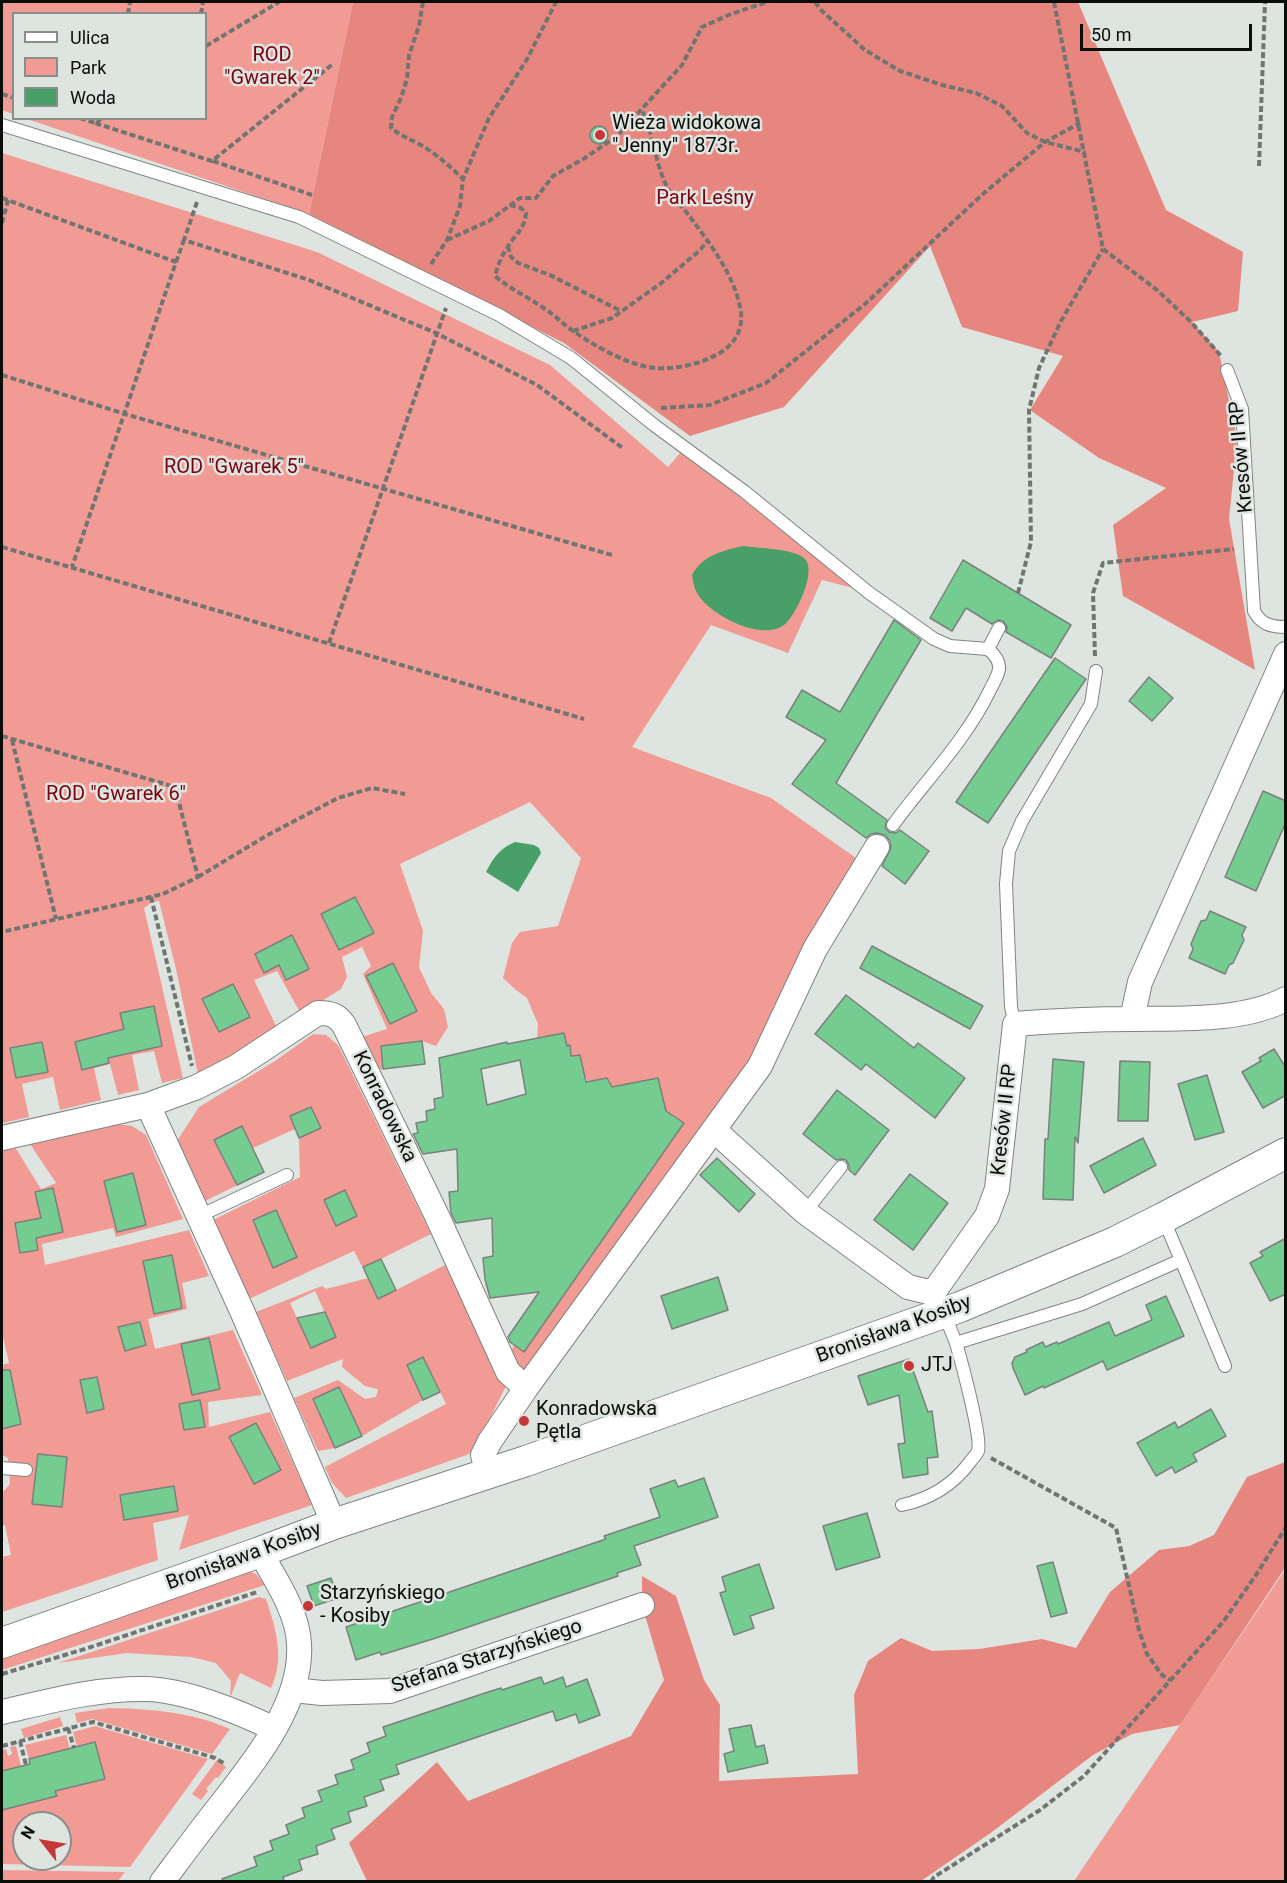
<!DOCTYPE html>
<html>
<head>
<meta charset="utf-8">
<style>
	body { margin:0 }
	#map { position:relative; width:1287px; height:1883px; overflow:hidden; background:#dee4df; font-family:Roboto,sans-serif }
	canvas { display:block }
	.frame { position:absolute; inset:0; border:3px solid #0b0d0b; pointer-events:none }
	.legend { position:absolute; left:12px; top:12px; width:195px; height:108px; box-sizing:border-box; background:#dee4df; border:2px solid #8a8e8a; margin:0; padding:8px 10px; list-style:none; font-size:18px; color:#0b0d0b }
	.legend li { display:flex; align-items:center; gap:12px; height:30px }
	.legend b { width:30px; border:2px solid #8a8e8a }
	.north { position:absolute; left:12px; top:1811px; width:60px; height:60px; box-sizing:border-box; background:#dee4df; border:2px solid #8a8e8a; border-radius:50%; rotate:301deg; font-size:16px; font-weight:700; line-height:24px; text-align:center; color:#0b0d0b }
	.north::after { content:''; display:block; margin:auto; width:21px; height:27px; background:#c63737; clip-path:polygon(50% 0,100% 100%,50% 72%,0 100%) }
	.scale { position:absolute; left:1080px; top:24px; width:172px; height:27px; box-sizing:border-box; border:3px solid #0b0d0b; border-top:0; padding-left:8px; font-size:18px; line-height:21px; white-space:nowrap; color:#0b0d0b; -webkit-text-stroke:4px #dee4df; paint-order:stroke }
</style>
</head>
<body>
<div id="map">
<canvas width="1287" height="1883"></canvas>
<div class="frame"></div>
<ul class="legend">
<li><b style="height:8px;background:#fff"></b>Ulica</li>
<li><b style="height:16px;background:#f29b94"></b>Park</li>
<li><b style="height:16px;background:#489f67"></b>Woda</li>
</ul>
<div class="north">N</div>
<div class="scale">50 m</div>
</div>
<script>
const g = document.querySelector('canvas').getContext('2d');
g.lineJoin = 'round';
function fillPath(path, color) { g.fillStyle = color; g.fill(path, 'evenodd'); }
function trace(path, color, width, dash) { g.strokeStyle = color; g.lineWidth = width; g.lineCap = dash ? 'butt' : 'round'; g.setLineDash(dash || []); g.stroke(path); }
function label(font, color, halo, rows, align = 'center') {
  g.font = font + ' Roboto,sans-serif'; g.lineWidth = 5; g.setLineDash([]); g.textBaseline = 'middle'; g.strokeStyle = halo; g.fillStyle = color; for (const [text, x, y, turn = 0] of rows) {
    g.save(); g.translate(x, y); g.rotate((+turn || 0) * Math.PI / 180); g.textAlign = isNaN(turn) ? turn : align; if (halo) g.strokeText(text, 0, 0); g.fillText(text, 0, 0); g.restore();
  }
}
const green = new Path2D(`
	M2,2H353L309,214L27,119L206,118V14H14L13,114L2,110Z
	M2,153L317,252L550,365L668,467L681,452L861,590L822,580L788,653L711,625L632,747L771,798L863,863L756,1065L527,1373L517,1368L510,1354L514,1345L523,1351L683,1123L666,1111L658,1078L612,1087L607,1078L588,1081L584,1075L580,1055L571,1056L569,1045L558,1048L537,1039L538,1024L527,998L516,990L503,978L512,943L520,932L558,926L581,858L530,802L400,864L423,931L419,967L431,993L444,1009L448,1027L436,1046L422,1041L381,1046L383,1069L378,1070L359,1038L387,1029L363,974L371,966L362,947L342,957L347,977L341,989L301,1014L277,971L254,980L278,1030L199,1079L176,969L159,901L152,902L144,908L183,1078L162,1083L154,1051L132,1055L139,1090L118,1095L110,1064L94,1068L101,1100L60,1110L53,1077L22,1084L29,1117L2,1123ZM355,897L373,933L339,950L321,914ZM292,935L309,969L286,980L279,965L264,972L255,954ZM393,963L417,1011L390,1024L367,976ZM233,984L249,1017L219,1032L202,999ZM154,1006L162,1046L129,1053L120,1014ZM102,1035L109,1063L82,1070L75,1042ZM41,1042L48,1072L16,1078L10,1048Z
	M313,1034L326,1035L338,1045L431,1234L381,1259L396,1290L445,1265L506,1386L484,1430L469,1454L346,1498L332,1483L325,1467L446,1404L423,1357L407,1365L423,1399H425L362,1436L339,1387L313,1399L335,1448L318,1451L294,1398L338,1380L365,1399L376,1397L378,1389L365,1386L342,1367L343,1359L287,1381L256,1312L322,1286L326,1289L368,1278L354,1251L249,1299L243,1283L213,1220L300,1177L299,1138L295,1129L253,1148L264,1172L205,1201L177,1141L199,1107L275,1061ZM345,1190L357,1216L336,1226L324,1200ZM276,1210L297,1257L273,1267L253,1221ZM315,1291L336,1337L311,1348L290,1303Z
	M115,1124L132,1126L146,1135L183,1219L116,1237L113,1228L42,1244L45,1265L189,1230L209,1276L182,1283L187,1309L148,1319L155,1349L233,1330L262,1395L208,1402L209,1427L270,1412L312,1505L179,1550L189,1515L153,1523L158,1560L2,1612V1557L11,1555L5,1525H2V1493L10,1484L8,1458L2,1455V1429L21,1424L15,1393L2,1396V1365L9,1363L2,1333V1151L15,1147L41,1189L56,1183L30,1144ZM133,1174L117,1231L105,1181ZM172,1255L182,1308L154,1314L143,1261ZM139,1322L146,1345L125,1351L118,1328ZM209,1338L220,1389L192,1395L181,1345ZM97,1377L104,1409L88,1413L80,1381ZM255,1423L281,1470L254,1484L229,1438ZM38,1454L67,1457L32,1503ZM120,1495L178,1511L124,1519Z
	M246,1570L256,1574L265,1585L2,1670V1654Z
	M1285,1570V1881H1074Z
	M259,1597L266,1599C276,1629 285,1658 271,1688L240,1673L230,1698L231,1681L216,1663L191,1657L127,1653L58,1663Z
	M109,1708C151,1709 192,1712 230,1729L212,1754L92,1719L77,1723L75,1713Z
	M60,1717L63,1726L24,1738L21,1729Z
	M95,1726L208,1759L130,1867L2,1864V1810L56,1796L55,1791L105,1779L95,1742L77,1747L73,1732ZM24,1823H60V1859H24Z
	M66,1735L70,1749L29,1759L25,1745Z
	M16,1746L21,1766L2,1771V1750L6,1749L8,1756L12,1754L10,1747Z
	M217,1760L226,1767L218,1778L216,1777L206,1789L208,1791L201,1800L192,1794Z
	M2,1870L125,1872L118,1881L2,1882Z`);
const forest = new Path2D(`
	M353,2H1078L1166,210L1243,252L1238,311L1192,322L1219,352L1237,440L1229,519L1255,670L1123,596L1113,525L1166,488L1099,458L1030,410L1063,356L962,327L930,246L784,407L690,436L564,343L309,214Z
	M1285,1462V1568L1180,1725L1132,1734L1093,1755L992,1832L921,1881H367L349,1843L437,1762L468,1801L631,1736L664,1680L642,1605V1576L676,1596L704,1680L720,1705L719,1781L858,1774L854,1695L868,1661L901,1638L932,1651L979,1649L1042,1639L1076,1648L1110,1592L1159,1550L1189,1546L1214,1535L1247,1477Z`);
const water = new Path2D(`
	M743,546C757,548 797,549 805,559C817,571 796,616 784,625C762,642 709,615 697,593C694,588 693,581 692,575C703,555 722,551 743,546Z
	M515,842L534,845L539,848L541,853L518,892L486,872C493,858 500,848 515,842Z`);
const building = new Path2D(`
	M590 135a9 9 0 1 1 18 0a9 9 0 1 1-18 0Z
	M963,560L1071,625L1051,658L1006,632L1007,627L1003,621L998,620L992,624L966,608L952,631L930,618Z
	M894,620L921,640L836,783L887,820L885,828L889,832L896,833L900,830L929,851L905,884L882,866L891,848L890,841L885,835L877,833L871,834L866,838L792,784L826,740L786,717L802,690L840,712Z
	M1055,658L1086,679L988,823L956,802Z
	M1149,677L1173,698L1152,721L1129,701Z
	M1263,791L1286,801V822L1256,891L1225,877Z
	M355,897L374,933L339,950L321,914Z
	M1210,911L1246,927L1242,935L1244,940L1233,963L1229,965L1225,974L1189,958L1193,949L1191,944L1201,921L1206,920Z
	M292,935L309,969L286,980L279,965L264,973L255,954Z
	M872,946L983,1006L970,1029L860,968Z
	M393,963L417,1011L390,1024L366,976Z
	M233,984L250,1017L219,1032L202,999Z
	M846,995L914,1048L918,1043L965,1078L935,1118L866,1064L861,1070L815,1034Z
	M154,1006L162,1046L108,1058L109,1063L82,1070L75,1042L124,1029L120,1013Z
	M564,1033L567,1046L570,1045L571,1056L580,1055L586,1082L607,1078L612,1087L658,1078L666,1111L684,1123L524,1352L510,1342L508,1337L539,1292L490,1298L485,1279L483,1258L493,1256L492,1218L456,1223L451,1213L449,1192L458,1191L457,1149L423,1154L413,1134L418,1133L416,1123L427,1121L426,1111L435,1109L434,1099L443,1097L439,1058L507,1042V1044ZM520,1060L526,1094L487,1105L481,1069Z
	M422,1041L425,1064L383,1069L381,1046Z
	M42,1042L48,1072L16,1078L10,1048Z
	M1274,1049L1286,1068V1095L1263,1108L1242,1072L1261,1061L1259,1058Z
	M1053,1059L1084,1062L1078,1143L1075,1137L1073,1200L1043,1199L1045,1139H1048Z
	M1120,1061L1150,1062L1148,1121H1118Z
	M1207,1075L1224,1132L1195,1140L1178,1084Z
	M837,1090L889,1130L855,1175L849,1170V1165L846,1160L842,1159L836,1160L803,1134Z
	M311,1107L321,1128L299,1138L290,1116Z
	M242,1126L264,1172L237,1185L214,1140Z
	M1143,1138L1156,1165L1104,1193L1090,1166Z
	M717,1158L755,1194L739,1212L700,1175Z
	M133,1173L146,1225L117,1232L104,1181Z
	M910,1174L948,1203L913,1250L874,1220Z
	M53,1188L63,1232L36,1238L38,1250L20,1253L15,1223L41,1218L35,1192Z
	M345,1190L357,1216L336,1226L324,1200Z
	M276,1210L297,1257L273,1268L253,1220Z
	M1286,1238V1294L1270,1301L1250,1263L1263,1256L1260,1252Z
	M172,1255L182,1308L154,1314L143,1261Z
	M381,1259L396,1290L378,1299L363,1267Z
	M718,1277L728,1310L672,1329L661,1296Z
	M1166,1296L1184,1336L1107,1370L1103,1361L1044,1388L1043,1386L1025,1395L1013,1368L1012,1363L1015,1357L1027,1352L1026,1350L1043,1342L1045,1347L1057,1342L1058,1344L1109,1322L1115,1336L1152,1320L1146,1305Z
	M325,1312L336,1337L311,1348L297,1318Z
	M140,1322L146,1345L125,1351L118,1327Z
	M209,1338L220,1389L192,1395L181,1344Z
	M423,1357L440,1392L423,1400L407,1365Z
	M909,1359L928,1412L932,1411L938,1457L927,1458L928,1474L903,1478L898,1444L905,1443L899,1395L868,1405L858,1376Z
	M2,1370H10L21,1424L2,1429Z
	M97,1377L104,1409L87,1413L80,1380Z
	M339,1387L362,1436L335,1448L313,1399Z
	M200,1400L205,1427L184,1430L179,1404Z
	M1211,1409L1226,1436L1193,1454L1197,1461L1175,1473L1172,1467L1156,1476L1137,1443L1175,1422L1178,1428Z
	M256,1423L281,1470L254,1484L229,1437Z
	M38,1454L67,1457L62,1507L32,1504Z
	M704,1478L718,1517L634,1546L641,1565L617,1573L618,1576L436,1638L381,1655L380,1652L356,1660L346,1627L606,1539L604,1536L660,1517L650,1489L675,1480L678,1487Z
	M174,1486L178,1511L124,1520L120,1495Z
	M867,1513L880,1557L836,1570L823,1526Z
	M1053,1562L1067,1613L1051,1617L1037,1566Z
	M759,1564L774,1608L750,1616L754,1628L734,1635L720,1593L726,1591L722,1577Z
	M331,1578L338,1598L314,1606L307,1586Z
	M541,1677L544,1684L563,1677L566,1687L587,1679L600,1715L579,1723L576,1714L556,1721L553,1711L396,1765L399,1774L380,1780L384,1790L364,1797L367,1806L348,1812L351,1822L331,1829L335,1839L316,1846L318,1854L299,1860L302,1870L283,1877L284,1881H223L222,1879L257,1866L254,1857L273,1850L270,1841L289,1834L286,1825L305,1817L302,1808L322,1801L318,1791L338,1784L335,1775L354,1769L351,1760L370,1752L367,1743L386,1736L383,1727L485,1693L501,1688L502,1690Z
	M751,1725L756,1747L764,1745L768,1763L728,1772L724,1754L734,1751L729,1729Z
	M95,1742L105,1779L55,1791L57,1796L2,1810V1771L30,1764L29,1759Z`);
const path = new Path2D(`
	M423,2L419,26L409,55L407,79L401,98L392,117L391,128C401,136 410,139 421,145C436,154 450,166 463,179
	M815,2L821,10L865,50L900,71L942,85L976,93L1002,106L1027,133L1045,142L1085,152
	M1054,2L1103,249
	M128,14L130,2
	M201,14L203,2
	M206,46L279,2
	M2,94L14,98
	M80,118L95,123
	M102,118L95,123L212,161L334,63
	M213,161L312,195
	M1259,166L1265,2
	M2,198L176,262L72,567
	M197,202L184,240L309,280L436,333L537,385L624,449
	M510,205L521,208L526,213C524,231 515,234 507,248C501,257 498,265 495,276C510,289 528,297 545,309C555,315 563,324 573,331C595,346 621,361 647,367C669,371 699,365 718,354C733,346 743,331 741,313C736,277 711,245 690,217C684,209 676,200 670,192C655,167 654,136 642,110
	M2,223L8,200
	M447,240L489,221L520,198H536L553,176L585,158L617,136L682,65L702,27L731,14L767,2
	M508,246L511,257L518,263L550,275L621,311
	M1103,249L1157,290L1191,322L1221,356
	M176,262L184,240
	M431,264L447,240L460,206L463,179L489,118L526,61L556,2
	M573,331L612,318L660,284L699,251L707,242
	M2,375L125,414L612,555
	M661,408L710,405L766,383L865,304L984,193L1045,142L1080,123
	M2,547L584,719
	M1018,593L1031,542L1029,410L1039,368L1061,321L1103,249
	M329,643L446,308
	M1095,656L1093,593L1103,563L1234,549
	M2,736L175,787L198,877L163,894L2,932
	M12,740L56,919
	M198,877L266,836L338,798L372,788L405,794
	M151,897L192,1066
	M991,1458L1116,1528L1139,1630L1147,1654L1162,1675L1170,1680
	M2,1674L88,1648L257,1592
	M68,1728L74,1748
	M20,1741L26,1765
	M2,1746L93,1722L215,1758L225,1764
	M931,1882L934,1877L1040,1810L1084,1776L1223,1622L1256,1575L1286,1527`);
const service = new Path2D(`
	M2,125L299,217L499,315L571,358L654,425L745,492L868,592L934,639L950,646L988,649
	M1227,370L1242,409L1254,611C1261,624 1270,627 1286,627
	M893,825C926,780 966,740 990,690C993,684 998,676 999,669C1000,661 994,654 988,649L999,628
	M1015,1024L1011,1007L1006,884L1009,851L1022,821L1091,704L1096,671
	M805,1212L841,1167
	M199,1216L287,1175
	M1163,1218L1181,1260
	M956,1343L1082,1304L1181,1260L1225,1366
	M2,1468L26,1470
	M902,1505C930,1499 953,1485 970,1462C972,1459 977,1454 978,1451C982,1437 961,1360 956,1343C952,1333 948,1323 944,1313`);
const minor = new Path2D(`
	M1132,1019L1140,982L1286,654
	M148,1105L242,1311L334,1524
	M714,1130L805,1212L908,1287L933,1293
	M2,1138L148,1105L197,1087L236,1067L318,1013C331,1013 337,1015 344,1025L437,1216L508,1372L526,1388
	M933,1293L987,1216L997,1189L1015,1024C1054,1021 1092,1019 1131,1019C1179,1018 1242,1022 1286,999
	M488,1474L483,1455L490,1441L526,1388L760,1066L815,949L877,847
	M293,1690L322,1693L390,1691L642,1605
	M2,1712C50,1701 97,1688 147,1689C184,1690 240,1712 274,1729
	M162,1882C180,1858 197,1835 215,1812C250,1767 303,1705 299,1644C298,1612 275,1579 260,1552`);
const tertiary = new Path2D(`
	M2,1643L260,1552L334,1524L526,1461L960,1307L1115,1242L1163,1218L1286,1153`);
const markers = [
	[600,135,6,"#c63737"],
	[909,1366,6,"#c63737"],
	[524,1421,6,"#c63737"],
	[308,1606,6,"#c63737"]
];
const parkNames = [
	["ROD",272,56],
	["\"Gwarek 2\"",272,79],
	["Park Leśny",705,199],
	["ROD \"Gwarek 5\"",234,468],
	["ROD \"Gwarek 6\"",116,795]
];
const poiNames = [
	["Wieża widokowa",612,124],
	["\"Jenny\" 1873r.",612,147],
	["JTJ",921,1366],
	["Konradowska",536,1410],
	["Pętla",536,1433],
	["Starzyńskiego",320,1594],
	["- Kosiby",320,1617]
];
const streetNames = [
	["Kresów II RP",1242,457,-95],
	["Konradowska",384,1107,64],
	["Kresów II RP",1005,1120,-84],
	["Bronisława Kosiby",894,1330,-20],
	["Bronisława Kosiby",244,1557,-20],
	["Stefana Starzyńskiego",487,1657,-18]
];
fillPath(green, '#f29b94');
fillPath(forest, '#e6867e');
fillPath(water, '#489f67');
fillPath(building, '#75cc91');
trace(building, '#7a807b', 1.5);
trace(service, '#7f8581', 14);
trace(minor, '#7f8581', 26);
trace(tertiary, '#7f8581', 32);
trace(path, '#717572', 4, [6, 3]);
trace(service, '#fff', 12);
trace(minor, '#fff', 24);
trace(tertiary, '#fff', 30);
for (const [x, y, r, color] of markers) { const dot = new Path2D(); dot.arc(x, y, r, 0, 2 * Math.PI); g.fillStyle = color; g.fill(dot); trace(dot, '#dee4df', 2); }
label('20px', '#7c010f', '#dee4df', parkNames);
label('20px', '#0b0d0b', '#dee4df', poiNames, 'left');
label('20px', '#0b0d0b', '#dee4df', streetNames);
</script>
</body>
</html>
